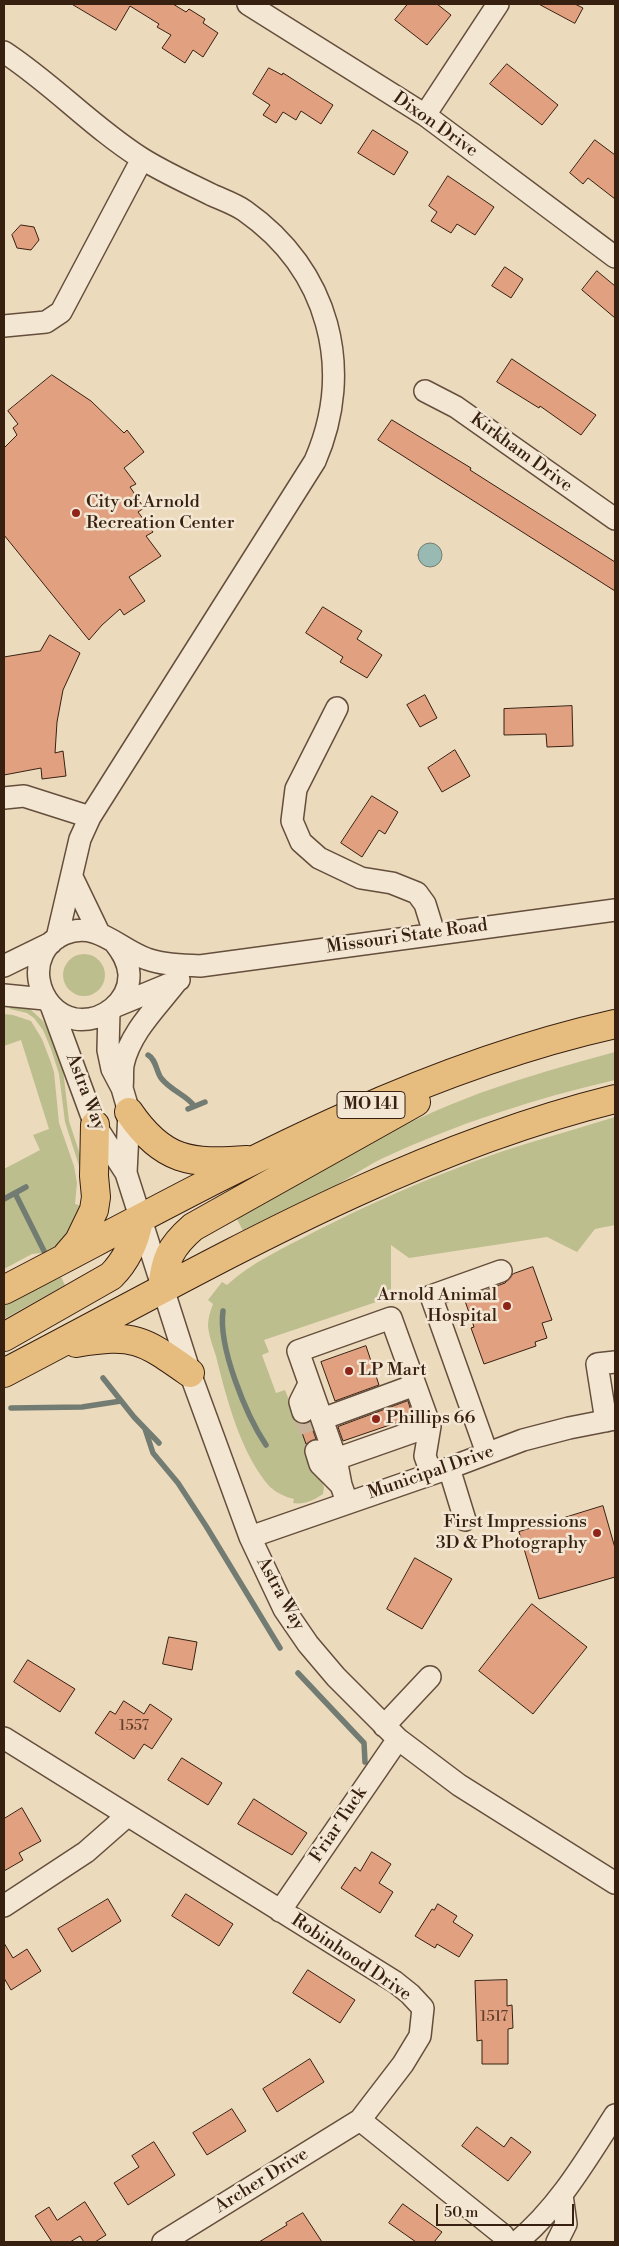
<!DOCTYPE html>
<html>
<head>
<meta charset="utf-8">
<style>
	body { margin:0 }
	#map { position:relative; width:619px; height:2246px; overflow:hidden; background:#ecdabd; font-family:"Libre Bodoni",serif }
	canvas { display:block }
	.frame { position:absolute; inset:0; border:5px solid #382011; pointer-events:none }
	.scale { position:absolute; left:436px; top:2204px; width:138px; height:22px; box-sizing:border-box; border:2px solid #382011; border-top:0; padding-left:6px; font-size:15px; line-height:18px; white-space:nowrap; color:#382011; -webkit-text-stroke:4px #f3e7d4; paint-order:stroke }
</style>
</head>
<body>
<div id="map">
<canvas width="619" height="2246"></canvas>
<div class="frame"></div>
<div class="scale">50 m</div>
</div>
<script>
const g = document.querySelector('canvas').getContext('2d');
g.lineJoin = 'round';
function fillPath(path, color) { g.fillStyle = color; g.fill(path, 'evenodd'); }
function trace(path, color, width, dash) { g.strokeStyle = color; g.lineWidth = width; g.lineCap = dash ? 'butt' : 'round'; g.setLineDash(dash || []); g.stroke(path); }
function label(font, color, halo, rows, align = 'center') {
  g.font = font + ' "Libre Bodoni",serif'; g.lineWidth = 5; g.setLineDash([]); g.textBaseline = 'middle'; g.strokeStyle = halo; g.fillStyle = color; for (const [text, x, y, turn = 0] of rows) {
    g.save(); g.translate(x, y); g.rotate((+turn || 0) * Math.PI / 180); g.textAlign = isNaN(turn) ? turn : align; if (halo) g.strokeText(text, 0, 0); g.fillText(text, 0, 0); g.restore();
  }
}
const green = new Path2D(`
	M63 975a21 21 0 1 1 42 0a21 21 0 1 1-42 0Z
	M10,1005L30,1009L43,1021L49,1032L63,1069L69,1121L85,1170L86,1202L81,1201V1172L65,1122L59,1074L51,1049L43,1030L34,1018L27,1013L10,1009Z
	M4,1014L13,1015L31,1021L42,1039L50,1060L54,1072L59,1123L74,1166L77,1183L75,1204L85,1207L65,1241L50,1252L32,1254L4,1269V1169L40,1150L33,1135L49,1129L21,1040L4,1046Z
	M615,1052V1080C536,1098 456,1124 381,1159C363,1168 347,1180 329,1189C301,1204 272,1217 243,1231L234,1213C314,1170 395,1125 480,1093C525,1077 570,1064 615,1052Z
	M615,1117V1225L595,1229L577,1252L547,1237L409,1258L391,1245V1297L264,1340L269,1352L262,1355L276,1393L285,1390L324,1487L323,1494C315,1500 303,1505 293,1503L294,1499C285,1497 277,1493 270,1487C241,1455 226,1397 216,1356C213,1347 209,1336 208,1326C208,1318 210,1312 213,1304L208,1300L222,1282L227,1285C252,1262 284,1248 314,1232C365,1206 417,1183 470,1163C517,1145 567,1132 615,1117Z
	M61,1277L65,1285L4,1319V1305Z`);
const water = new Path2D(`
	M418 555a12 12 0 1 1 24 0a12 12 0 1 1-24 0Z`);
const stream = new Path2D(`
	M148,1055C156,1059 156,1071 161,1078C171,1091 188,1096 194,1106
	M188,1109L205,1102
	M15,1193L44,1251
	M4,1199L26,1187
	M223,1311C218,1347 246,1415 266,1445
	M103,1378L134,1417L159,1443
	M11,1408L82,1407L121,1401
	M145,1429L153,1453L178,1483L206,1526L280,1648
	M298,1673L364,1743L365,1762`);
const building = new Path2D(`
	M72,4H173L186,12L189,9L205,19L203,23L218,33L203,57L193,50L185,63L162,48L171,35L157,27L159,24L130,6L116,30Z
	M408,4H437L451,15L427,45L395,20Z
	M539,4H575L583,8L575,23Z
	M507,64L558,105L542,125L490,84Z
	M269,68L282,75L283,73L333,105L321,124L301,111L296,120L283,112L276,123L263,115L270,105L253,94Z
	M373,130L408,152L394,175L358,153Z
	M595,140L615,155V199L588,178L583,184L570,173Z
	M448,176L494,207L475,235L457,224L451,233L431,221L437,212L429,206Z
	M21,225L34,227L39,240L31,250L17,248L12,235Z
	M505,267L523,279L511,298L492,286Z
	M597,271L615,286V318L582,290Z
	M512,359L596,415L581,435L540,406L539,408L497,382Z
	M52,375L91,401L124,433L127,430L144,452L124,468L136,484L130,487L144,508L138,512L153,532L146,536L161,556L129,577L145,601L124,615L120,609L102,625L89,640L4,535V448L17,435L13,428L18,424L8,411Z
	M392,420L471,468L470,470L615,562V591L378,440Z
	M323,607L362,631L357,639L382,655L367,678L340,662L343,657L306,633Z
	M50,635L80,653L63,690L57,722L55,753L63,751L66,776L42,779L41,768L4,775V657L40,651Z
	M425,695L437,718L420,727L407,705Z
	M572,706L573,746L547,747L546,734L504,735V709Z
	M455,750L470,776L442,792L428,768Z
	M372,796L398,812L385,834L379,830L362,857L341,843Z
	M533,1267L552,1320L542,1323L547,1338L535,1342L536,1346L484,1364L471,1328L474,1327L464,1298L505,1283L513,1274Z
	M366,1346L379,1385L335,1401L321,1362Z
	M408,1401L413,1417L343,1441L338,1427Z
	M310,1422L316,1439L306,1444L299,1424Z
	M603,1506L615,1548V1577L539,1599L519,1532Z
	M415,1558L452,1579L422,1629L387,1609Z
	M532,1604L587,1647L533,1714L479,1671Z
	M169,1637L197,1642L192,1670L163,1664Z
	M28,1660L75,1689L60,1712L14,1682Z
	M124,1701L144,1714L150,1704L172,1719L152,1749L144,1744L134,1759L95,1733L110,1711L115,1714Z
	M182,1758L222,1783L208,1805L168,1780Z
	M254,1799L307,1833L292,1855L238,1824Z
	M22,1808L41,1841L19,1853L23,1860L4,1871V1819Z
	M372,1852L391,1864L379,1883L393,1892L380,1913L341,1888L355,1867L360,1871Z
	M186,1894L233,1924L219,1946L172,1916Z
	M108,1899L121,1921L72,1952L58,1929Z
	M438,1904L457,1916L453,1922L473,1935L459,1957L437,1944L435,1948L415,1936L432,1909L434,1910Z
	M4,1943L13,1958L27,1949L41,1971L11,1990L4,1978Z
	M308,1970L355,2000L340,2023L293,1993Z
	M507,1980V2006L512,2005L513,2028L508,2029V2064H482V2040L477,2041L475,1981Z
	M310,2059L324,2082L277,2112L263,2089Z
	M232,2109L246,2131L207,2155L193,2133Z
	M477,2127L504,2147L511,2137L531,2152L508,2181L462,2146Z
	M154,2142L175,2175L128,2205L114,2183L139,2167L132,2156Z
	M85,2202L106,2235L95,2242H84L80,2236L70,2242H52L35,2216L49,2207L57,2220Z
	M403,2204L442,2232L434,2242H416L389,2223Z
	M303,2213L322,2242H259L287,2225L286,2223Z`);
const minorTunnel = new Path2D(`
	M303,1412L316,1451`);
const minor = new Path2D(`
	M248,4L425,115L615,257
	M4,52C53,84 92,127 141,158C163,172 188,183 212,195C223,200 235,204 245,211C329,270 355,369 315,461L90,817L80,839L57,938
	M425,115L498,4
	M4,326L46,322L61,312L142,159
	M425,391L456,407L615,519
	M337,708L296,789L292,821L301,842L319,858L361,878L392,883L417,893L425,904L434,933
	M4,798L24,796L90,817
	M72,877L99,933
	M115,943C122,952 128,961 129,974C130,1002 102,1023 75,1019C35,1011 23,952 64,934C97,920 118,949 147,959C163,965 182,965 200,966L615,910
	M4,966L51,943
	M4,995L45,999
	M116,1006L179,980
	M52,1008L95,1125L126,1173L190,1373L250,1537L284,1609L308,1644L336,1677L398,1739L459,1785L615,1883
	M109,1011L108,1050L112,1069L122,1088L129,1112L126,1173
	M122,1088C123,1081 122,1072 123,1065C130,1032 158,1006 177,981
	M303,1412L300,1402L309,1384
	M322,1419L415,1385
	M606,1421L597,1364L615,1362
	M430,1426L336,1459L298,1351L391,1318L430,1426L425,1456L431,1473
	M316,1451L320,1464L341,1485
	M487,1453L431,1296L501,1271
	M336,1459L341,1485L347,1502
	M449,1468L465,1520
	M250,1537L449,1468L523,1440L569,1428L615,1419
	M384,1726L430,1677
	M4,1738L395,1982L410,1994L423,2008L420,2036L403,2064L360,2120L163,2242
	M4,1906L86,1852L127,1816
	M280,1911L398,1739
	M360,2120L503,2235L508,2242
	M517,2242C559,2207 586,2160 615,2115
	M557,2242L566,2224L562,2195`);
const highway = new Path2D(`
	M129,1112C163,1162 191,1164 247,1160
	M67,1255L79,1241L94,1210L96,1197L94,1176L95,1125
	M162,1289C165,1259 170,1247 193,1227L416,1102
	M4,1290C201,1188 396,1073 615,1024
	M4,1337L111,1276C127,1260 135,1242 139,1220
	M76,1343C135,1333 143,1340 190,1373
	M4,1373C202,1270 397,1153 615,1099`);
const markers = [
	[76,513,5,"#8f2418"],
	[507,1306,5,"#8f2418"],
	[349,1371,5,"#8f2418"],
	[376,1419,5,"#8f2418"],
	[597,1533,5,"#8f2418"]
];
const numberNames = [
	["1557",134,1726],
	["1517",494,2017]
];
const shields = [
	[371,1105,68]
];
const shieldNames = [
	["MO 141",371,1105]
];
const streetNames = [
	["Dixon Drive",435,125,35],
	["Kirkham Drive",521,453,36],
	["Missouri State Road",407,937,-8],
	["Astra Way",85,1092,69],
	["Municipal Drive",431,1473,-19],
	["Astra Way",280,1594,61],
	["Friar Tuck",339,1825,-56],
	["Robinhood Drive",351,1958,34],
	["Archer Drive",262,2181,-32]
];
const poiNames = [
	["City of Arnold",86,503],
	["Recreation Center",86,524],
	["Arnold Animal",497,1296,"right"],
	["Hospital",497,1317,"right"],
	["LP Mart",359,1371],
	["Phillips 66",386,1419],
	["First Impressions",587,1523,"right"],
	["3D & Photography",587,1544,"right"]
];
fillPath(green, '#bcbe8e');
fillPath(water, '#99bab2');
trace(water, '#727c72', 1);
trace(stream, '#727c72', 5.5);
fillPath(building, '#e1a080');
trace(building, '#382011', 1);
trace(minorTunnel, '#c8b59b', 21, [21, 11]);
trace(minor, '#654e3c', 24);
trace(highway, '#382011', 30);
trace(minor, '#f3e7d4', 21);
trace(highway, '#e6bd7e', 28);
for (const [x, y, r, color] of markers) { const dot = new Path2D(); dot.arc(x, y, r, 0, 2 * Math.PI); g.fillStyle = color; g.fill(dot); trace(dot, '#f3e7d4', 2); }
label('15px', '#62402d', null, numberNames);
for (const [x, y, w] of shields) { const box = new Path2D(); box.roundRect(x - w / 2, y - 13.5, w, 27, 4); g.fillStyle = '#f3e7d4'; g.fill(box); trace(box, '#382011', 1); }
label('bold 16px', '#382011', null, shieldNames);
label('18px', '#382011', '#f3e7d4', streetNames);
label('18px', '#382011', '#f3e7d4', poiNames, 'left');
</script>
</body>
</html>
